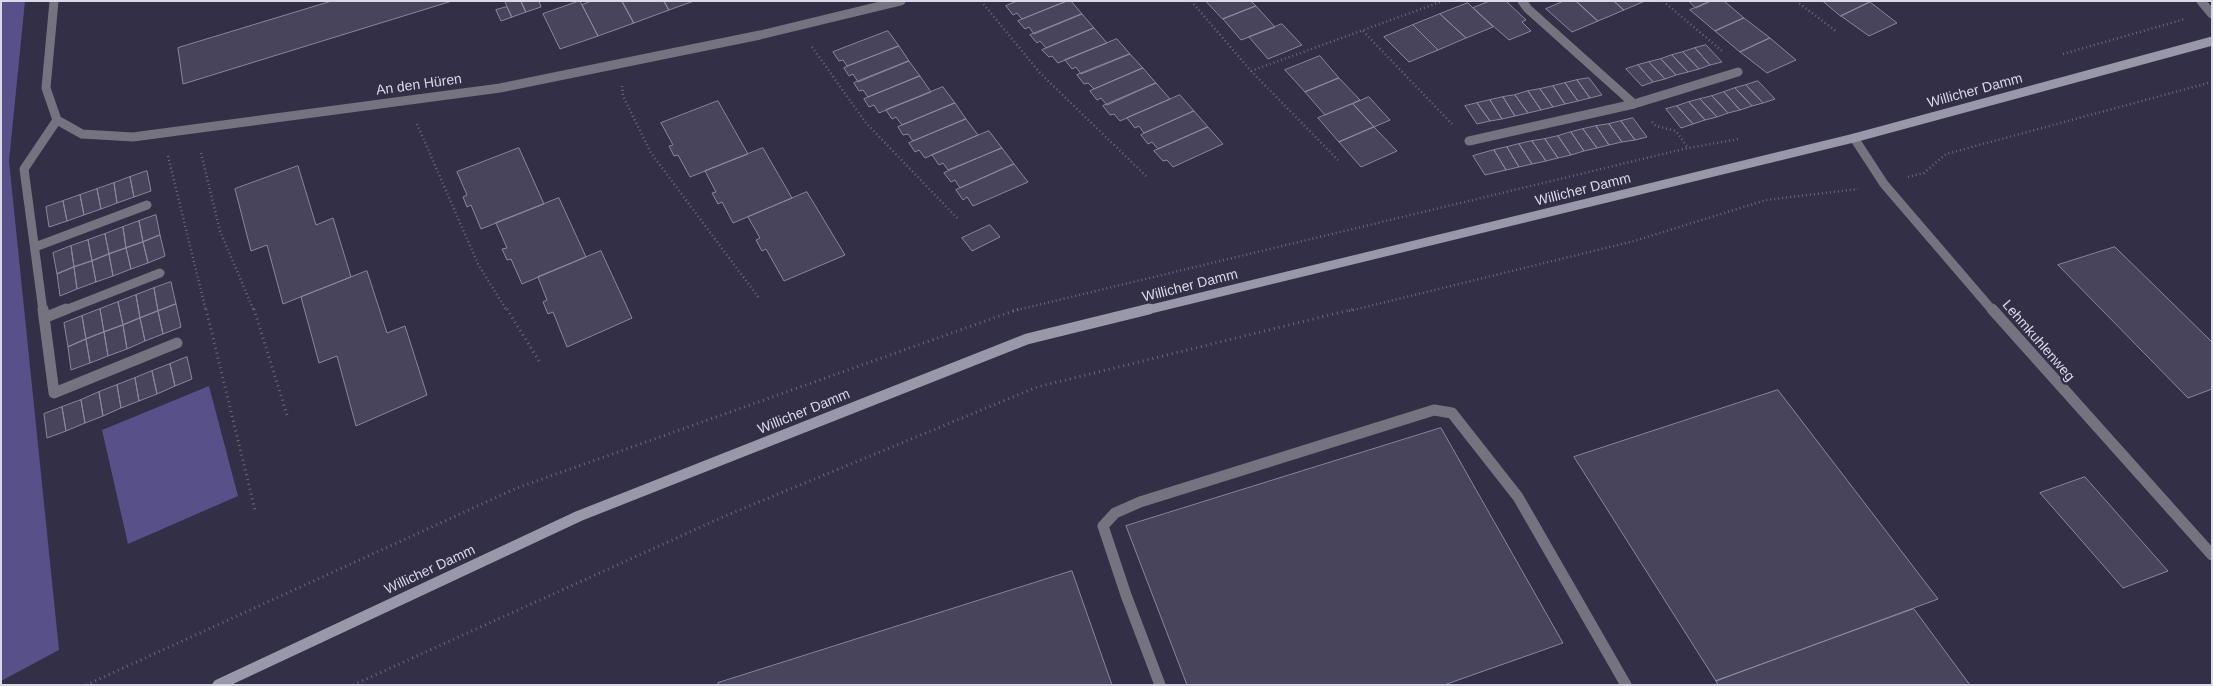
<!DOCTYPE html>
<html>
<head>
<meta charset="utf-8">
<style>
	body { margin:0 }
	#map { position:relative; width:2213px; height:686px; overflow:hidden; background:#322f46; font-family:Helvetica,sans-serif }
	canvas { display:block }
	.frame { position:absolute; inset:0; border:2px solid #dad9e8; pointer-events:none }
</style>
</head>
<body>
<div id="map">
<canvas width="2213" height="686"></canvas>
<div class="frame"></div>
</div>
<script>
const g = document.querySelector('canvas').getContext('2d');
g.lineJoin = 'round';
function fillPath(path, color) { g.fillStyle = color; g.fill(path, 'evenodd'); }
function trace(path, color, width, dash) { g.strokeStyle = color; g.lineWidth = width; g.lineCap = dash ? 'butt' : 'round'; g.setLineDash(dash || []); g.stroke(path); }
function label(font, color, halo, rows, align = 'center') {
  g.font = font + ' Helvetica,sans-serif'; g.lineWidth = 5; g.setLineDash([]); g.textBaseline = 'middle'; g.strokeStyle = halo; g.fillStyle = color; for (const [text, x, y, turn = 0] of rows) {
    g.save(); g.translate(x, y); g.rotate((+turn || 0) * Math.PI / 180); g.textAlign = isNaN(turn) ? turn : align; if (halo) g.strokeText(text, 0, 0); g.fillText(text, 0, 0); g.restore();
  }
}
const green = new Path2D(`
	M1,1H25L9,161L59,650L1,681Z
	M209,386L238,496L128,544L102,430Z`);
const building = new Path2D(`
	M332,1H452L183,84L178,48Z
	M505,1H521L526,12L512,17Z
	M521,1H539L541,7L526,12Z
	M580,1L598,36L560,49L543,14Z
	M592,1H622L634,23L598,36L582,5Z
	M622,1H664L669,10L634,23Z
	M664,1H694L669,10Z
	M1018,1H1067L1022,19L1017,13L1013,15L1006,6Z
	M1067,1H1071L1082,14L1034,34L1029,27L1025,29L1018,21Z
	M1206,1H1251L1256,6L1223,19Z
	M1490,1H1506L1526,20L1522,22L1531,31L1509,40L1473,8Z
	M1564,1H1576L1598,21L1572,32L1546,9Z
	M1576,1H1614L1624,10L1598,21Z
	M1614,1H1645L1624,10Z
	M1689,1H1711L1696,8Z
	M1711,1H1724L1744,18L1715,31L1690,10Z
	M1823,1H1868L1870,2L1841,16Z
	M1870,2L1897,23L1869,36L1841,16Z
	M1468,3L1493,27L1466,38L1440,14Z
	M1256,6L1275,27L1241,40L1223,19Z
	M507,7L512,17L501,21L496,10Z
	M1082,14L1094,28L1046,48L1040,41L1037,43L1030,35Z
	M1440,14L1466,38L1438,50L1413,25Z
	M1744,18L1770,38L1740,52L1715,31Z
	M1282,24L1302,45L1268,59L1249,37Z
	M1413,25L1438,50L1409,62L1384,37Z
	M1094,28L1107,43L1058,63L1052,56L1049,57L1042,50Z
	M888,31L899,46L847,66L843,60L839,61L833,52Z
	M1770,38L1796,60L1767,73L1740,52Z
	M1117,39L1130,54L1081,74L1076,67L1072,69L1065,60Z
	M1706,45L1722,62L1710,65L1695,48Z
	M899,46L909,61L858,82L853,74L849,76L844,68Z
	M1695,48L1710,65L1699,69L1683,52Z
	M1683,52L1699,69L1688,72L1672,55Z
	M1130,54L1143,68L1094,89L1088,83L1084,84L1077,75Z
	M1672,55L1688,72L1676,75L1661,59Z
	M1320,56L1339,78L1305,92L1285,70Z
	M1661,59L1676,75L1665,79L1649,62Z
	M909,61L920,76L868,97L863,90L859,91L854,83Z
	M1649,62L1665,79L1653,82L1638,65Z
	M1638,65L1653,82L1642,86L1626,69Z
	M1143,68L1156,83L1107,105L1101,98L1097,100L1090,91Z
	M920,76L931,92L879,113L874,105L869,107L864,99Z
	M1339,78L1360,100L1325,115L1305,92Z
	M1589,78L1602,95L1590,98L1577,80Z
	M1577,80L1590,98L1578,101L1565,83Z
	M1758,81L1775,99L1763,103L1746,85Z
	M1156,83L1170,99L1120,121L1114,114L1110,115L1103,106Z
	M1565,83L1578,101L1565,104L1553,86Z
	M1746,85L1763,103L1752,106L1735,88Z
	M1553,86L1565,104L1553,107L1540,89Z
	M943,87L955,103L902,125L896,117L892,119L886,110Z
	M1735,88L1752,106L1740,110L1724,92Z
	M1540,89L1553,107L1541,110L1528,91Z
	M1528,91L1541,110L1528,113L1515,95Z
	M1724,92L1740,110L1728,113L1712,96Z
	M1180,95L1194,111L1144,133L1139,126L1135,128L1127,118Z
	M1515,95L1528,113L1515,116L1503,97Z
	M1712,96L1728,113L1717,117L1700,99Z
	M1369,97L1390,120L1374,127L1353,104Z
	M1503,97L1515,116L1502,119L1490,100Z
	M1700,99L1717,117L1705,120L1689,102Z
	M1490,100L1502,119L1490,121L1477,103Z
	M718,101L748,154L690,177L678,155L674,156L669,146L673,145L661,123Z
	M1689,102L1705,120L1693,124L1677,106Z
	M955,103L966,119L913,141L908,134L903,135L898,127Z
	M1477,103L1490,121L1477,124L1465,106Z
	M1353,104L1374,127L1339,142L1318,118Z
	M1677,106L1693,124L1681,128L1666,109Z
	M1194,111L1208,127L1158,149L1152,142L1148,144L1141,135Z
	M1633,118L1647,137L1635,140L1621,121Z
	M966,119L978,135L925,158L919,150L915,152L909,143Z
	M1621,121L1635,140L1622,142L1609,124Z
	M1609,124L1622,142L1609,145L1596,126Z
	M1596,126L1609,145L1597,148L1583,129Z
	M1208,127L1223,144L1173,167L1167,160L1163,161L1154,151Z
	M1374,127L1397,151L1361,167L1339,142Z
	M1583,129L1597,148L1584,151L1571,132Z
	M989,131L1002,148L948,170L943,163L939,165L932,155Z
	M1571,132L1584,151L1571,155L1558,136Z
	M1558,136L1571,155L1558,158L1545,139Z
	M1545,139L1558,158L1546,161L1532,141Z
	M1532,141L1546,161L1532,164L1519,144Z
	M1519,144L1532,164L1519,167L1507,147Z
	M1507,147L1519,167L1506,170L1494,150Z
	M519,148L544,204L481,229L471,205L467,207L463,197L467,195L457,172Z
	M763,148L792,198L733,223L722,202L718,204L712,193L716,192L705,171Z
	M1002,148L1014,164L960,188L955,180L951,182L944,173Z
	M1494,150L1506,170L1485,175L1473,156Z
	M1014,164L1028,182L973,206L967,197L963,200L956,190Z
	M298,166L316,225L333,218L351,277L283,304L267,245L251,251L235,189Z
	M147,171L151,191L134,197L130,177Z
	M130,177L134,197L117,203L114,183Z
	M114,183L117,203L101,209L97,189Z
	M97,189L101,209L84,215L80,195Z
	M807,192L845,255L784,281L766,249L762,251L756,240L760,238L748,217Z
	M80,195L84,215L67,221L63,201Z
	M559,198L586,257L522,284L511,259L507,260L502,249L507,248L496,223Z
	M63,201L67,221L49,227L46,207Z
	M156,215L160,235L143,242L139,221Z
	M139,221L143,242L126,248L123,227Z
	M990,225L1000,237L972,251L962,238Z
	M123,227L126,248L109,254L105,234Z
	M105,234L109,254L92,261L88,240Z
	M160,235L165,256L148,263L143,242Z
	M88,240L92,261L74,267L71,246Z
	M143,242L148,263L131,269L126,248Z
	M71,246L74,267L57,274L53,253Z
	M2115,247L2212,342V389L2188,398L2058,265Z
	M126,248L131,269L113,276L109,254Z
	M601,251L632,318L567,347L553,312L548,314L543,302L547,300L538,277Z
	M109,254L113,276L96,282L92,261Z
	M92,261L96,282L77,289L74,267Z
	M74,267L77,289L60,296L57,274Z
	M367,271L387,333L405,326L427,395L356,426L337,356L319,363L301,297Z
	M171,282L176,304L158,311L154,288Z
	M154,288L158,311L140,318L136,295Z
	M136,295L140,318L123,325L118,302Z
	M118,302L123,325L104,332L100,309Z
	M176,304L181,327L163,334L158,311Z
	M100,309L104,332L86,339L82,316Z
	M158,311L163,334L145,341L140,318Z
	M82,316L86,339L68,347L64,323Z
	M140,318L145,341L127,349L123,325Z
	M123,325L127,349L108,356L104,332Z
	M104,332L108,356L90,363L86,339Z
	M86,339L90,363L71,370L68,347Z
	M187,357L192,379L175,386L170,364Z
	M170,364L175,386L157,394L152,371Z
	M152,371L157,394L139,401L135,378Z
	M135,378L139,401L121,408L117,385Z
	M117,385L121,408L103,416L99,392Z
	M1778,390L1938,599L1716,681L1574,457Z
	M99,392L103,416L85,423L81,400Z
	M81,400L85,423L66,431L62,407Z
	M62,407L66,431L47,438L44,414Z
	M1441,428L1563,643L1444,685H1187L1126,526Z
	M2085,477L2168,571L2123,588L2040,493Z
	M1072,571L1112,685H718V683Z
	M1914,609L1970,685H1718L1716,681Z`);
const pathFar1 = new Path2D(`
	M981,1L1040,73L1146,176
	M1191,1L1251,71L1340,162
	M1663,1L1722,51
	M1796,1L1836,31
	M1363,31L1452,124
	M812,47L866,123L958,219
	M2063,54L2185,19
	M1251,71L1443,1
	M622,86L623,96L651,153L759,298
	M1652,122L1656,126L1676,131L1688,148
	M417,124L478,264L507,311
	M201,153L220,231L254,311
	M168,156L206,311
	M1908,177L1924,173L1946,154L2212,82
	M1013,311L1688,148L1739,139
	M1349,311L1634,241L1766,200L1858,189`);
const path = new Path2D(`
	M206,309L255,510
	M254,309L287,415
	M507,309L539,361
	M86,685L517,488L1019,309
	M353,685L725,516L1037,387L1354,309`);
const laneFar1 = new Path2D(`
	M1522,1L1528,9L1634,104
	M2201,1L2212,14
	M1469,141L1634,104L1738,72
	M35,247L147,205
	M43,311L24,169L57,120
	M63,311L160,273`);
const lane = new Path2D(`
	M43,309L54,393L177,343
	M44,318L66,309
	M1160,685L1126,595L1103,526L1115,513L1140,502L1434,410L1452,413L1518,497L1626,685`);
const streetFar1 = new Path2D(`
	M54,1L46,88L57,120L82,134L133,137L500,88L760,35L901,1
	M1854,138L1884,184L1993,311`);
const street = new Path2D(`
	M1992,309L2212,555`);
const secondaryFar1 = new Path2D(`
	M1143,311L1854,138L2212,41`);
const secondary = new Path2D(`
	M218,685L579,516L1027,339L1149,309`);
const streetNames = [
	["An den Hüren",419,85,-8],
	["Willicher Damm",1975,91,-15],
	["Willicher Damm",1583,190,-14],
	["Willicher Damm",1190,286,-14],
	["Lehmkuhlenweg",2038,341,49],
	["Willicher Damm",804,412,-22],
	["Willicher Damm",430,570,-25]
];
fillPath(green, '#585088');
fillPath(building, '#47445c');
trace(building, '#8886a1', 1);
trace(pathFar1, '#6b697d', 2.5, [1, 3]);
trace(path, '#6b697d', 3, [1, 4]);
trace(laneFar1, '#74737f', 9);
trace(lane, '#74737f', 11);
trace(streetFar1, '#74737f', 9);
trace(street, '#74737f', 11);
trace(secondaryFar1, '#9998aa', 9);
trace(secondary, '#9998aa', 11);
label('14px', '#dad9e8', '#322f46', streetNames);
</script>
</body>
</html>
